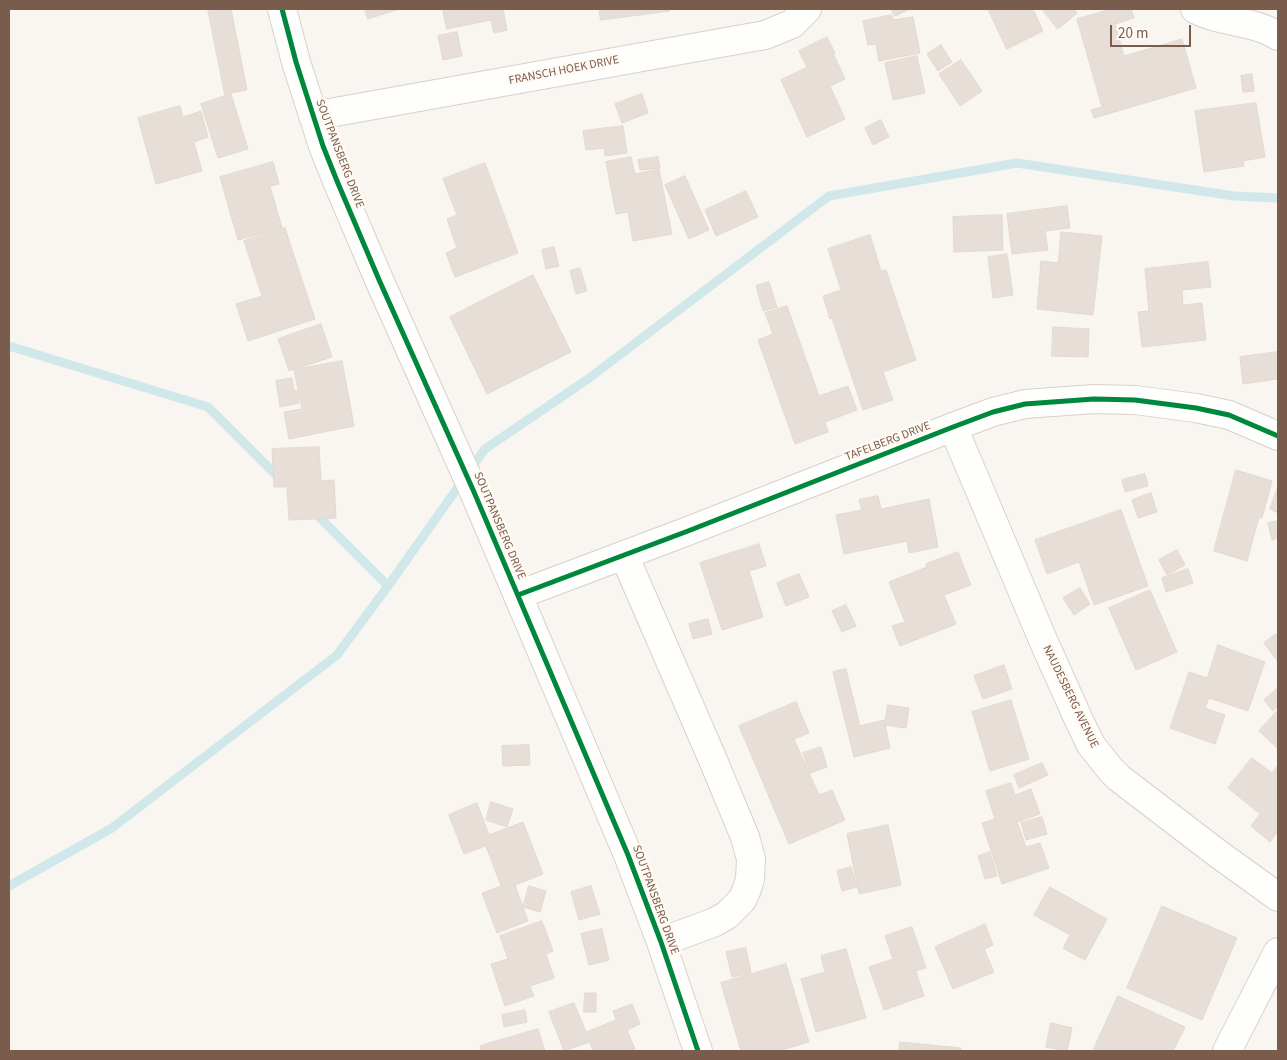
<!DOCTYPE html>
<html>
<head>
<meta charset="utf-8">
<style>
	body { margin:0 }
	#map { position:relative; width:1287px; height:1060px; overflow:hidden; background:#f9f5f0; font-family:"Source Sans 3",sans-serif }
	canvas { display:block }
	.frame { position:absolute; inset:0; border:10px solid #7a5c4d; pointer-events:none }
	.scale { position:absolute; left:1110px; top:25px; width:81px; height:22px; box-sizing:border-box; border:2px solid #7a5c4d; border-top:0; padding-left:6px; font-size:15px; line-height:18px; white-space:nowrap; color:#7a5c4d; -webkit-text-stroke:4px #fffaf3; paint-order:stroke }
</style>
</head>
<body>
<div id="map">
<canvas width="1287" height="1060"></canvas>
<div class="frame"></div>
<div class="scale">20 m</div>
</div>
<script>
const g = document.querySelector('canvas').getContext('2d');
g.lineJoin = 'round';
function trace(path, color, width, dash) { g.strokeStyle = color; g.lineWidth = width; g.lineCap = dash ? 'butt' : 'round'; g.setLineDash(dash || []); g.stroke(path); }
function fillPath(path, color) { g.fillStyle = color; g.fill(path, 'evenodd'); }
function label(font, color, halo, rows, align = 'center') {
  g.font = font + ' "Source Sans 3",sans-serif'; g.lineWidth = 5; g.setLineDash([]); g.textBaseline = 'middle'; g.strokeStyle = halo; g.fillStyle = color; for (const [text, x, y, turn = 0] of rows) {
    g.save(); g.translate(x, y); g.rotate((+turn || 0) * Math.PI / 180); g.textAlign = isNaN(turn) ? turn : align; if (halo) g.strokeText(text, 0, 0); g.fillText(text, 0, 0); g.restore();
  }
}
const stream = new Path2D(`
	M9,346L208,407L281,480
	M312,510L388,586
	M9,886L112,828L337,655L388,586L485,449L588,379L829,196L1017,163L1234,196L1278,198`);
const building = new Path2D(`
	M208,9H231L247,90L225,94Z
	M365,9H399L368,19Z
	M443,9H503L507,30L494,33L491,20L447,29Z
	M599,9H669L670,11L601,20Z
	M891,9H910L895,16Z
	M988,9H1033L1043,31L1007,49Z
	M1042,9H1074L1077,13L1058,29Z
	M1112,9H1131L1134,18L1115,24L1124,56L1182,39L1196,88L1094,118L1091,110L1102,107L1077,19Z
	M892,15L893,20L913,17L920,53L879,61L876,44L868,45L863,21Z
	M457,32L462,56L443,60L438,36Z
	M827,37L835,53L807,67L799,51Z
	M941,45L952,62L938,71L927,54Z
	M834,55L845,79L830,86L845,119L807,137L781,80Z
	M917,56L925,93L893,100L885,63Z
	M961,60L982,91L960,106L939,74Z
	M1252,74L1254,91L1243,92L1241,76Z
	M231,94L248,149L218,158L201,104Z
	M642,94L648,113L622,123L615,104Z
	M1256,103L1265,157L1243,161L1244,166L1204,172L1195,111Z
	M180,106L183,117L201,111L208,137L194,142L202,171L156,184L138,118Z
	M881,120L889,137L873,145L865,128Z
	M623,126L627,153L605,156L604,148L586,150L583,131Z
	M631,157L635,174L659,169L672,234L633,241L628,212L616,214L606,162Z
	M658,157L660,168L640,170L638,160Z
	M273,162L279,184L270,186L282,228L238,240L220,177Z
	M485,163L518,253L455,277L446,253L457,248L447,219L457,215L443,179Z
	M685,176L709,230L689,239L665,185Z
	M746,191L758,217L716,236L705,210Z
	M1067,206L1070,228L1045,231L1048,250L1012,254L1007,214Z
	M1002,215L1003,250L954,252L953,217Z
	M285,228L315,319L248,341L236,304L262,296L244,241Z
	M1061,232L1102,236L1093,315L1037,309L1041,261L1058,263Z
	M870,235L881,271L886,270L916,360L883,372L893,400L863,410L832,318L830,319L823,296L841,290L828,249Z
	M554,247L559,266L546,269L542,250Z
	M1007,254L1013,295L993,298L988,257Z
	M1208,262L1211,287L1182,290L1183,305L1202,303L1206,340L1142,347L1138,312L1149,311L1145,269Z
	M580,268L587,291L576,294L570,271Z
	M533,275L571,352L487,394L450,317Z
	M769,282L777,307L763,311L756,286Z
	M787,306L819,396L848,386L857,410L825,422L828,432L795,444L758,340L773,334L765,313Z
	M321,324L332,357L289,371L278,339Z
	M1053,327L1089,329L1088,357L1052,356Z
	M1278,352V379L1243,384L1240,357Z
	M342,361L354,426L289,439L284,412L302,409L294,370Z
	M292,378L294,391L297,390L299,403L280,407L276,381Z
	M319,447L321,481L334,480L336,518L289,520L287,487H274L272,449Z
	M1236,470L1272,481L1262,518L1259,517L1247,561L1214,551Z
	M1145,474L1148,486L1125,492L1122,480Z
	M1278,487V513L1270,509Z
	M1151,493L1157,512L1138,518L1132,500Z
	M878,496L881,509L929,499L938,547L909,553L907,541L844,554L836,515L862,510L859,500Z
	M1121,510L1148,586L1094,605L1079,562L1047,574L1035,540Z
	M1278,521V538L1272,540L1268,523Z
	M759,544L766,566L749,571L763,617L722,630L700,563Z
	M1177,550L1185,565L1167,575L1159,560Z
	M958,552L971,585L944,595L956,624L900,646L892,626L905,622L889,582L927,567L926,564Z
	M1188,569L1193,583L1166,592L1162,578Z
	M799,574L809,597L786,606L777,583Z
	M1080,588L1090,604L1074,615L1063,598Z
	M1150,590L1177,652L1136,670L1109,608Z
	M846,605L856,626L842,632L832,611Z
	M708,619L712,634L693,639L689,624Z
	M1276,634L1278,636V662L1264,643Z
	M1218,645L1265,662L1248,711L1209,698L1205,708L1225,715L1215,744L1170,728L1189,672L1207,678Z
	M1004,665L1012,689L983,699L974,676Z
	M846,669L860,726L884,720L890,748L854,757L833,672Z
	M1278,688V706L1273,711L1264,700Z
	M1011,700L1029,759L990,771L972,712Z
	M796,702L809,733L794,739L819,795L832,790L845,820L789,844L739,726Z
	M888,705L909,708L906,728L885,725Z
	M1277,711H1278V749L1259,731Z
	M529,745L530,765L503,766L502,746Z
	M821,747L827,767L810,773L803,753Z
	M1252,758L1272,773L1278,765V831L1270,842L1251,826L1260,814L1228,788Z
	M1042,763L1048,775L1019,788L1014,775Z
	M1011,783L1015,795L1031,789L1040,814L1017,822L1026,847L1040,843L1049,868L1002,884L982,823L995,819L986,791Z
	M491,802L513,809L507,827L486,820Z
	M477,803L489,835L523,822L543,874L515,885L528,921L497,933L482,893L501,886L486,846L464,854L449,815Z
	M1042,817L1047,834L1026,840L1021,823Z
	M888,825L901,885L859,894L847,834Z
	M990,852L997,876L985,879L978,856Z
	M851,867L857,887L842,891L837,871Z
	M529,886L546,891L540,912L523,907Z
	M591,886L600,914L579,920L571,892Z
	M1050,887L1107,919L1085,960L1063,948L1070,935L1034,915Z
	M1162,906L1237,938L1202,1020L1127,988Z
	M542,921L553,951L546,954L554,978L530,986L534,996L505,1006L491,964L508,959L500,936Z
	M985,924L993,945L984,949L994,972L953,989L935,947Z
	M912,927L926,968L916,971L924,996L884,1010L869,967L893,959L885,936Z
	M602,929L609,960L589,965L581,934Z
	M746,948L751,973L732,977L726,952Z
	M846,949L866,1018L816,1032L801,979L825,972L821,956Z
	M786,964L809,1042L778,1051H741L721,983Z
	M585,993H596V1012H584Z
	M1118,996L1185,1027L1173,1051H1093Z
	M574,1003L586,1032L616,1020L613,1011L632,1004L640,1024L627,1030L635,1049L630,1051H593L590,1042L564,1051L549,1012Z
	M525,1010L527,1022L504,1027L502,1015Z
	M1051,1023L1072,1028L1067,1051L1046,1047Z
	M538,1029L545,1051H482L480,1046Z
	M900,1042L961,1048V1051H899Z`);
const street = new Path2D(`
	M282,9L296,62L323,146L337,181L380,282L474,492L628,855L661,942L698,1051
	M1195,9C1221,23 1253,20 1278,36
	M313,116L765,35L792,24L807,9
	M953,427L1043,640L1078,718L1091,745L1111,770L1119,778L1217,853L1278,897
	M624,555L713,760L745,837L751,859L750,879L747,889L742,900L727,915L715,922L661,942
	M518,595L688,531L953,427L993,412L1025,404L1094,399L1135,400L1196,408L1229,415L1278,436
	M1227,1051L1278,952`);
const cycleway = new Path2D(`
	M282,9L296,62L323,146L337,181L380,282L474,492L628,855L661,942L698,1051
	M518,595L688,531L953,427L993,412L1025,404L1094,399L1135,400L1196,408L1229,415L1278,436`);
const streetNames = [
	["FRANSCH HOEK DRIVE",564,71,-11],
	["SOUTPANSBERG DRIVE",339,154,69],
	["TAFELBERG DRIVE",888,442,-21],
	["SOUTPANSBERG DRIVE",499,526,67],
	["NAUDESBERG AVENUE",1070,697,64],
	["SOUTPANSBERG DRIVE",655,900,70]
];
trace(stream, '#d0e8ea', 9);
fillPath(building, '#e6ded7');
trace(building, '#e2d8d2', 1);
trace(street, '#d7d1cb', 30);
trace(street, '#fefefd', 28);
trace(cycleway, '#00873e', 5);
label('12px', '#7a5c4d', '#fffaf3', streetNames);
</script>
</body>
</html>
